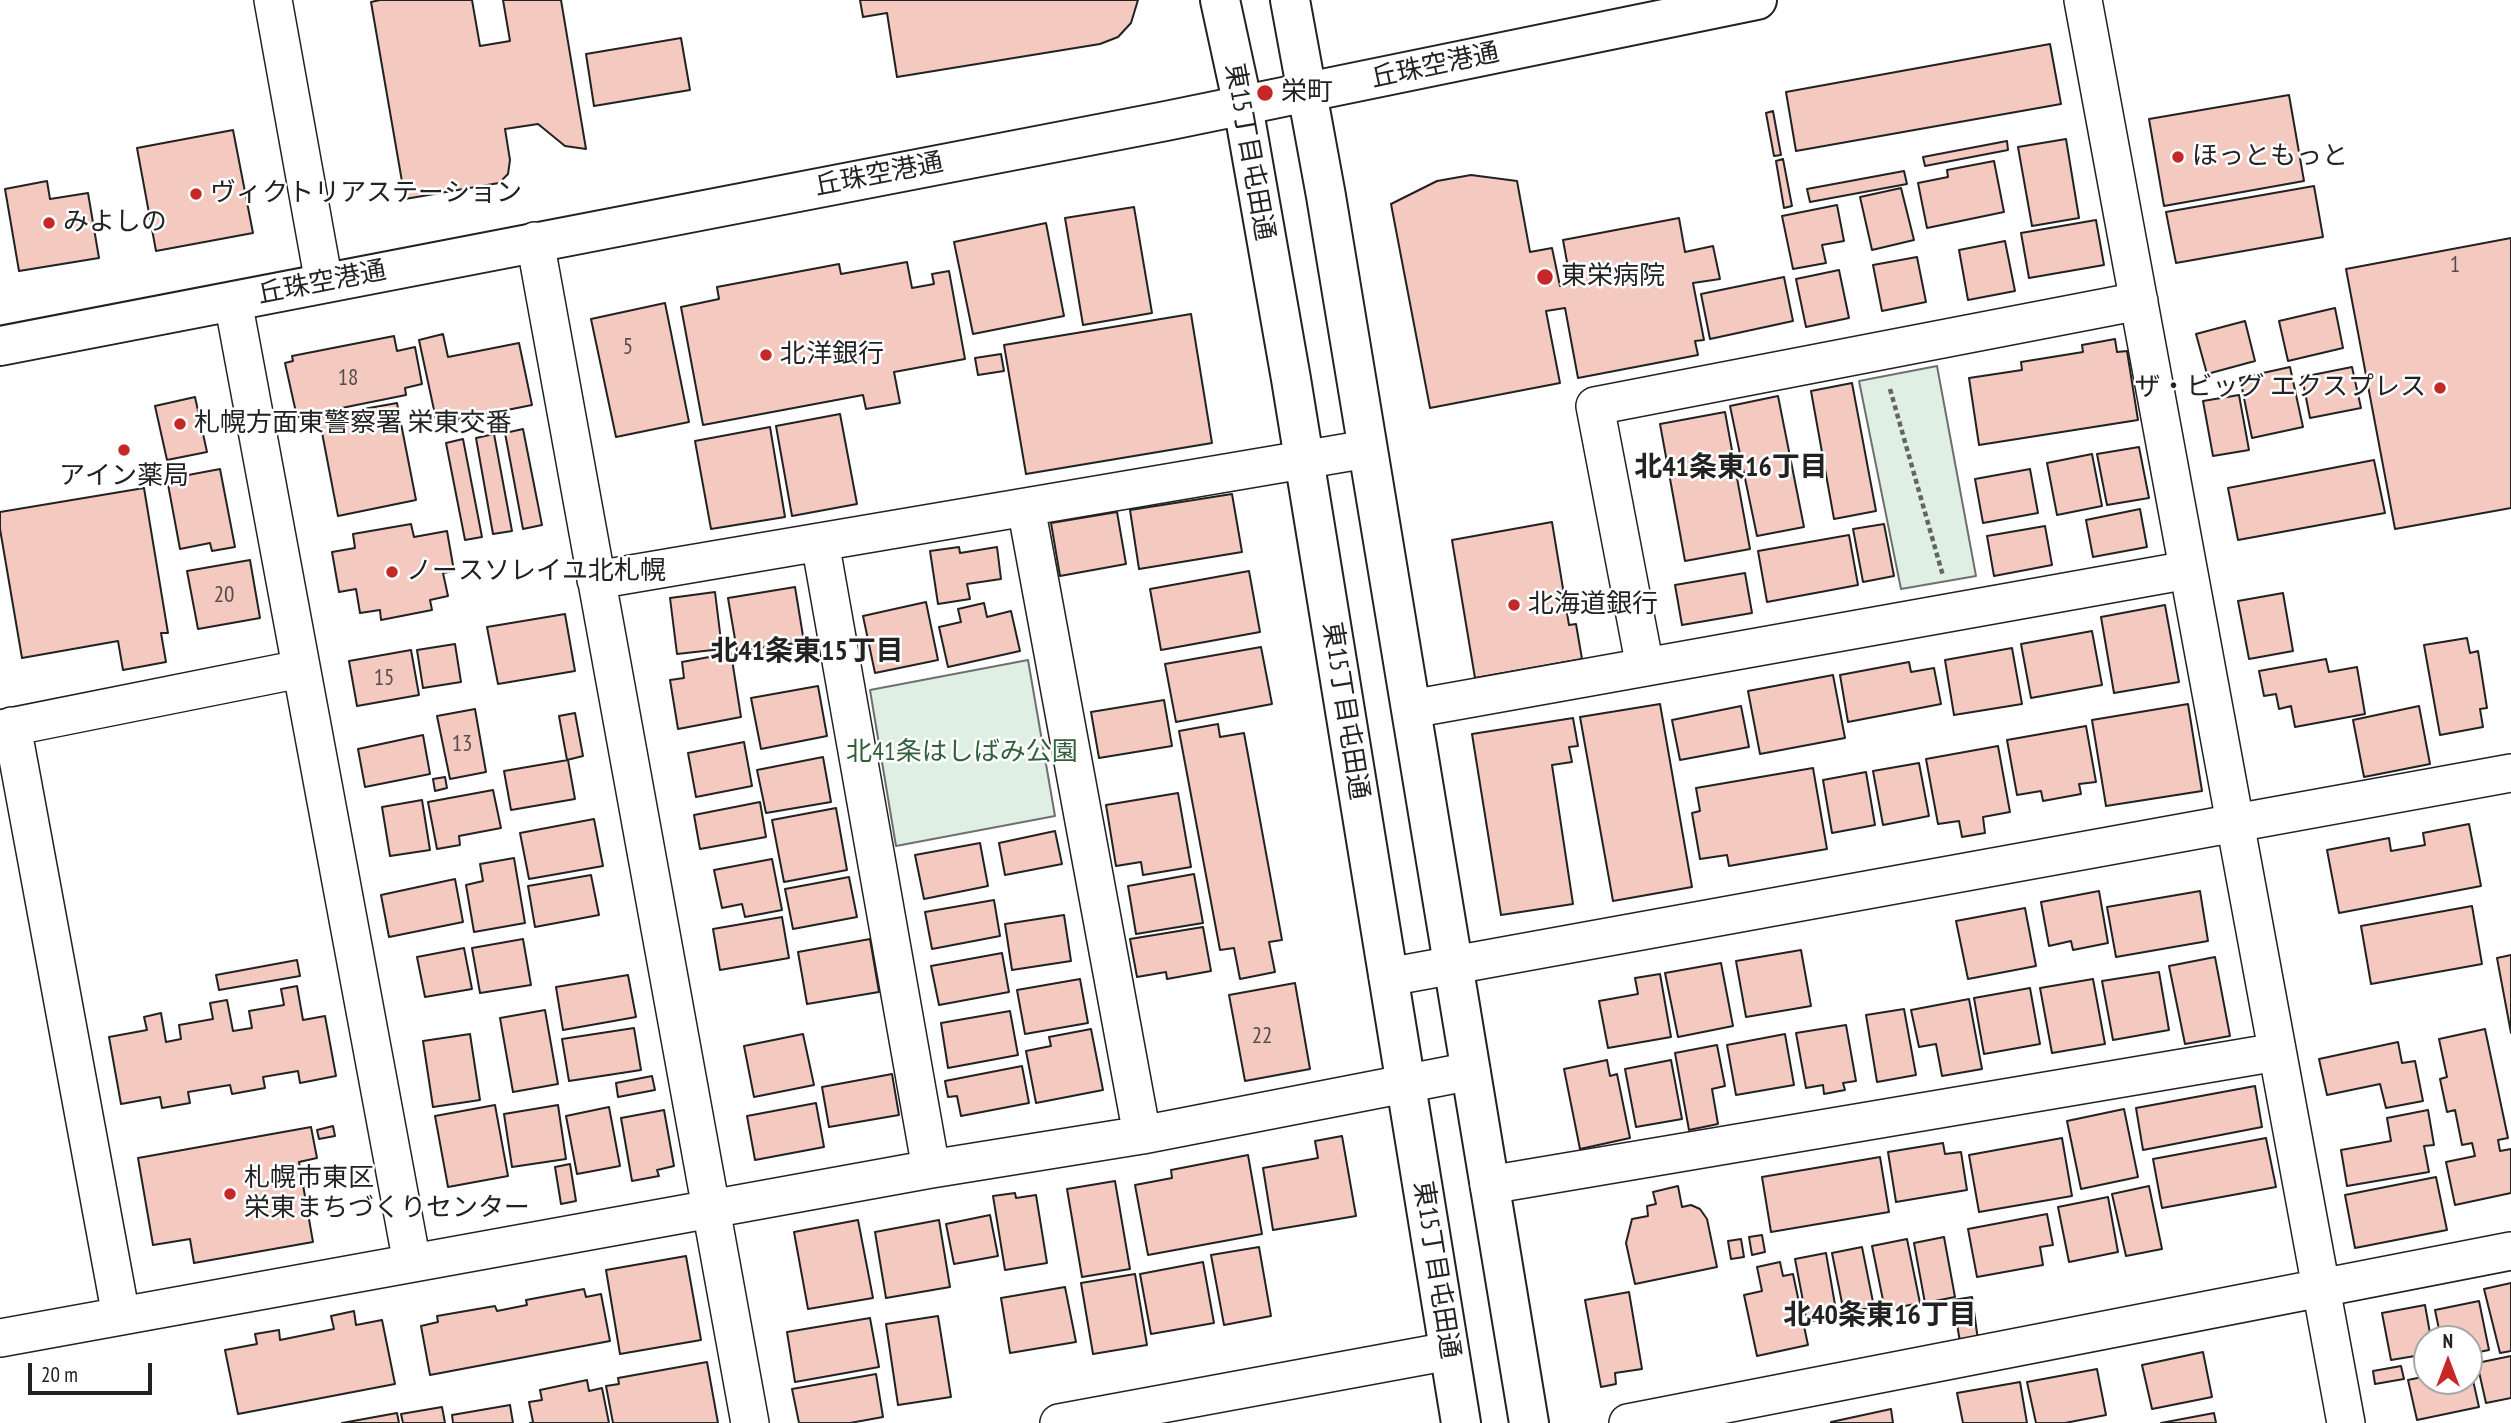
<!DOCTYPE html>
<html>
<head>
<meta charset="utf-8">
<style>
	body { margin:0 }
	#map { position:relative; width:2511px; height:1423px; overflow:hidden; background:#fff; font-family:"PT Sans Narrow",sans-serif }
	canvas { display:block }
	.north { position:absolute; left:2413px; top:1325px; width:70px; height:70px; box-sizing:border-box; background:#fff; border:2px solid #a7a7a7; border-radius:50%; rotate:0deg; font-size:19px; font-weight:700; line-height:28px; text-align:center; color:#222 }
	.north::after { content:''; display:block; margin:auto; width:24px; height:32px; background:#c62828; clip-path:polygon(50% 0,100% 100%,50% 72%,0 100%) }
	.scale { position:absolute; left:28px; top:1363px; width:124px; height:32px; box-sizing:border-box; border:4px solid #222; border-top:0; padding-left:9px; font-size:21px; line-height:24px; white-space:nowrap; color:#222; -webkit-text-stroke:5px #fff; paint-order:stroke }
</style>
</head>
<body>
<div id="map">
<canvas width="2511" height="1423"></canvas>
<div class="north">N</div>
<div class="scale">20 m</div>
</div>
<script>
const g = document.querySelector('canvas').getContext('2d');
g.lineJoin = 'round';
function fillPath(path, color) { g.fillStyle = color; g.fill(path, 'evenodd'); }
function trace(path, color, width, dash) { g.strokeStyle = color; g.lineWidth = width; g.lineCap = dash ? 'butt' : 'round'; g.setLineDash(dash || []); g.stroke(path); }
function label(font, color, halo, rows, align = 'center') {
  g.font = font + ' "PT Sans Narrow","Noto Sans JP",sans-serif'; g.lineWidth = 5; g.setLineDash([]); g.textBaseline = 'middle'; g.strokeStyle = halo; g.fillStyle = color; for (const [text, x, y, turn = 0] of rows) {
    g.save(); g.translate(x, y); g.rotate((+turn || 0) * Math.PI / 180); g.textAlign = isNaN(turn) ? turn : align; if (halo) g.strokeText(text, 0, 0); g.fillText(text, 0, 0); g.restore();
  }
}
const green = new Path2D(`
	M1937,366L1976,576L1901,589L1859,381Z
	M1028,660L1055,816L896,846L870,690Z`);
const building = new Path2D(`
	M380,0H472L480,46L510,41L503,0H561L586,149L565,146L538,124L505,129L510,160L508,174L499,183L405,199L371,2Z
	M860,0H1138L1131,23L1118,37L1100,44L897,77L887,13L863,17Z
	M681,38L690,90L594,106L586,54Z
	M2050,44L2061,104L1796,151L1786,92Z
	M2289,95L2304,181L2164,206L2149,119Z
	M1773,111L1781,155L1774,156L1766,113Z
	M233,130L253,233L156,251L137,148Z
	M2066,139L2079,218L2032,226L2018,147Z
	M2007,141L2008,150L1925,166L1923,157Z
	M1783,159L1792,206L1784,208L1776,161Z
	M1994,161L2004,212L1927,228L1918,183L1948,177L1947,170Z
	M1904,171L1907,184L1810,202L1807,189Z
	M1471,175L1517,181L1530,252L1552,248L1560,286L1571,284L1563,240L1679,218L1685,252L1713,246L1720,279L1693,283L1704,340L1695,341L1698,355L1578,378L1565,308L1546,311L1560,383L1430,408L1391,204L1437,181Z
	M47,181L50,199L88,193L99,258L19,271L5,189Z
	M2314,186L2323,237L2176,263L2166,212Z
	M1901,188L1914,240L1872,250L1860,197Z
	M1837,205L1844,241L1822,245L1826,263L1793,269L1782,216Z
	M1134,207L1152,313L1083,325L1065,218Z
	M2096,220L2104,265L2029,278L2021,233Z
	M1046,223L1064,316L973,334L954,242Z
	M2511,238V508L2395,529L2346,269Z
	M2005,241L2015,291L1968,300L1959,250Z
	M1917,257L1926,302L1882,311L1873,265Z
	M907,262L912,288L934,284L932,274L949,271L965,359L894,372L900,403L866,409L863,395L703,425L681,307L719,299L717,287L839,264L841,274Z
	M1839,270L1849,318L1806,327L1796,279Z
	M1784,277L1793,321L1710,339L1701,294Z
	M665,303L689,422L616,437L591,319Z
	M2335,308L2343,348L2288,361L2279,321Z
	M1191,314L1212,443L1026,474L1004,345Z
	M2245,321L2255,361L2207,374L2196,334Z
	M443,334L448,357L519,343L532,405L437,424L419,340Z
	M394,336L397,351L415,347L422,384L405,388L406,395L297,417L285,363L293,361L292,356Z
	M2115,339L2117,352L2127,351L2138,420L1979,445L1969,378L2022,370L2021,362L2083,352L2082,345Z
	M1001,354L1004,371L978,375L975,358Z
	M2290,367L2303,427L2252,438L2240,378Z
	M2352,367L2361,408L2310,418L2302,377Z
	M1852,383L1876,511L1834,519L1811,391Z
	M2239,395L2249,450L2213,456L2203,401Z
	M1778,396L1804,527L1757,536L1730,406Z
	M195,397L207,452L167,460L155,406Z
	M397,403L416,500L338,516L319,417Z
	M1725,412L1750,549L1685,561L1660,424Z
	M840,414L857,504L792,516L776,426Z
	M770,427L785,517L711,529L695,441Z
	M523,429L542,525L523,529L505,433Z
	M494,434L512,531L493,534L476,438Z
	M463,439L482,537L465,540L446,443Z
	M2139,447L2149,498L2107,505L2097,454Z
	M2092,454L2102,506L2057,515L2047,463Z
	M2374,460L2385,513L2238,540L2228,488Z
	M220,469L235,547L212,551L210,543L180,549L167,479Z
	M2030,469L2038,513L1983,523L1975,479Z
	M144,488L168,633H161L166,662L123,670L118,641L22,658L0,529V512Z
	M1232,494L1242,552L1139,569L1130,510Z
	M2140,509L2147,547L2093,557L2086,520Z
	M1117,512L1126,564L1060,576L1051,523Z
	M1552,522L1569,625L1576,624L1582,659L1475,678L1452,540Z
	M411,524L414,537L447,531L454,571L443,573L448,596L430,600L432,610L381,620L380,610L360,613L356,589L339,592L332,552L355,548L353,534Z
	M1884,524L1894,576L1863,582L1853,529Z
	M2045,526L2052,565L1994,576L1987,536Z
	M1849,535L1858,585L1767,602L1758,551Z
	M959,547L960,553L997,547L1001,579L967,584L970,599L938,604L930,551Z
	M250,560L260,618L198,629L187,571Z
	M1249,571L1260,632L1161,650L1150,589Z
	M1745,573L1752,613L1682,625L1675,585Z
	M795,587L804,642L737,651L728,598Z
	M715,592L722,649L677,654L670,598Z
	M2283,593L2293,651L2249,659L2238,601Z
	M926,602L938,660L875,673L863,616Z
	M984,603L987,617L1011,611L1020,651L948,667L939,627L961,622L958,609Z
	M2165,605L2179,682L2114,693L2101,617Z
	M565,614L575,671L498,684L487,627Z
	M2092,631L2102,685L2031,698L2021,644Z
	M2467,638L2470,653L2478,651L2487,708L2480,709L2483,727L2440,735L2424,645Z
	M455,644L461,682L423,688L417,650Z
	M1261,647L1272,704L1176,722L1165,664Z
	M2012,648L2022,704L1954,715L1945,660Z
	M411,650L419,695L357,706L349,661Z
	M731,653L741,717L678,729L670,680L684,678L682,662Z
	M2326,659L2329,672L2357,667L2365,714L2295,727L2291,706L2279,709L2276,694L2264,696L2259,671Z
	M1909,662L1911,672L1934,668L1941,704L1848,722L1840,675Z
	M1833,675L1845,738L1760,754L1748,691Z
	M818,686L827,736L761,749L751,698Z
	M1164,700L1172,746L1099,758L1091,712Z
	M1660,704L1692,887L1613,901L1580,717Z
	M2188,704L2202,791L2106,806L2092,720Z
	M1741,706L1749,747L1680,760L1672,720Z
	M2419,706L2430,764L2364,777L2353,720Z
	M475,709L486,772L450,779L437,716Z
	M575,713L583,756L567,760L559,716Z
	M1573,718L1578,746L1569,747L1572,762L1552,765L1573,904L1501,915L1472,734Z
	M1218,724L1220,737L1244,733L1282,940L1269,942L1275,972L1240,979L1234,948L1220,950L1179,731Z
	M2086,726L2096,782L2079,784L2081,794L2043,801L2041,791L2017,795L2007,740Z
	M423,735L430,774L365,787L358,749Z
	M744,742L752,786L696,797L688,753Z
	M1998,746L2010,812L1983,817L1985,833L1962,837L1959,821L1938,824L1926,759Z
	M823,757L831,802L766,813L757,770Z
	M568,760L575,799L511,810L504,771Z
	M1919,763L1929,816L1883,825L1873,771Z
	M1813,768L1827,849L1729,866L1727,855L1700,859L1692,813L1700,811L1696,788Z
	M1866,772L1875,825L1832,833L1823,780Z
	M445,777L447,788L435,791L433,779Z
	M493,790L501,828L459,836L460,845L437,849L428,802Z
	M1178,793L1191,867L1143,875L1141,862L1116,866L1106,805Z
	M422,800L430,850L390,856L382,807Z
	M760,802L766,837L700,849L694,815Z
	M836,808L847,870L784,882L772,820Z
	M594,819L603,866L529,879L520,833Z
	M2469,824L2481,886L2339,913L2327,850L2389,838L2391,851L2425,845L2423,833Z
	M1055,831L1062,864L1005,875L999,843Z
	M980,843L988,886L924,899L915,855Z
	M514,858L525,923L474,932L466,885L483,881L480,864Z
	M772,859L782,910L745,917L742,904L722,908L714,870Z
	M1194,874L1203,923L1136,934L1128,886Z
	M591,875L599,915L535,927L528,886Z
	M849,877L857,917L793,929L785,889Z
	M455,879L463,922L389,937L381,895Z
	M2099,891L2108,943L2073,950L2071,941L2049,946L2041,902Z
	M2200,891L2208,941L2116,957L2107,907Z
	M994,900L1000,936L932,949L925,912Z
	M2472,906L2482,964L2371,984L2361,926Z
	M2025,908L2036,966L1968,979L1956,921Z
	M1064,915L1071,961L1012,970L1005,924Z
	M782,917L789,958L720,970L713,929Z
	M1203,927L1211,971L1167,979L1166,972L1137,977L1130,939Z
	M523,939L531,985L480,993L472,948Z
	M870,939L879,992L807,1004L798,952Z
	M464,948L472,989L425,997L417,957Z
	M1801,950L1811,1006L1746,1017L1736,961Z
	M1002,953L1009,992L939,1005L931,966Z
	M2511,955V1033L2497,958Z
	M2215,957L2230,1036L2185,1044L2169,966Z
	M297,960L300,976L219,990L216,975Z
	M1721,963L1733,1026L1678,1037L1665,973Z
	M2159,972L2169,1030L2113,1040L2102,981Z
	M1660,974L1671,1037L1608,1048L1599,1001L1638,994L1635,978Z
	M628,975L636,1017L563,1030L556,987Z
	M1080,979L1088,1023L1025,1034L1017,990Z
	M2093,979L2105,1044L2052,1053L2040,988Z
	M1295,983L1310,1069L1245,1081L1229,995Z
	M297,986L303,1020L325,1016L336,1076L300,1083L298,1071L263,1077L265,1088L232,1094L230,1085L188,1092L190,1103L162,1108L160,1097L121,1104L109,1037L147,1030L144,1017L161,1013L166,1042L181,1039L179,1025L213,1019L210,1003L227,1000L233,1031L252,1028L249,1011L284,1005L281,989Z
	M2030,988L2040,1044L1984,1054L1974,998Z
	M1969,999L1982,1069L1942,1076L1936,1044L1919,1047L1911,1010Z
	M1904,1009L1916,1075L1877,1082L1866,1015Z
	M545,1010L558,1084L513,1092L500,1018Z
	M1010,1011L1018,1055L948,1068L941,1023Z
	M1846,1025L1856,1081L1843,1083L1845,1090L1824,1094L1823,1085L1806,1088L1796,1033Z
	M634,1028L641,1070L569,1081L562,1039Z
	M1091,1029L1103,1090L1036,1103L1026,1051L1051,1046L1049,1037Z
	M2485,1029L2508,1138L2498,1140L2500,1151L2511,1149V1193L2455,1205L2446,1162L2475,1156L2472,1143L2462,1145L2455,1110L2447,1112L2440,1079L2447,1077L2439,1039Z
	M470,1034L480,1100L433,1107L423,1041Z
	M803,1034L814,1085L754,1097L744,1046Z
	M1785,1034L1794,1085L1736,1095L1727,1045Z
	M2398,1042L2402,1063L2415,1061L2423,1101L2386,1108L2380,1084L2327,1095L2319,1059Z
	M1717,1045L1725,1086L1712,1089L1718,1124L1689,1130L1675,1053Z
	M1607,1060L1610,1076L1617,1074L1630,1138L1580,1149L1564,1069Z
	M1671,1060L1682,1119L1636,1127L1625,1069Z
	M1022,1066L1029,1103L961,1116L957,1096L948,1097L945,1081Z
	M892,1074L899,1115L829,1127L822,1087Z
	M652,1076L655,1090L618,1097L616,1083Z
	M2255,1086L2262,1127L2143,1150L2136,1108Z
	M816,1103L824,1147L755,1160L747,1116Z
	M495,1105L508,1176L448,1187L435,1116Z
	M558,1105L566,1159L512,1167L504,1114Z
	M609,1107L620,1166L577,1174L566,1116Z
	M2124,1109L2138,1177L2081,1189L2067,1121Z
	M664,1110L674,1166L657,1170L659,1176L632,1181L621,1118Z
	M2428,1110L2434,1145L2424,1146L2429,1172L2347,1186L2341,1150L2391,1141L2387,1118Z
	M333,1126L335,1136L319,1139L317,1130Z
	M311,1127L317,1158L299,1162L313,1242L194,1263L190,1239L153,1245L138,1158Z
	M1342,1136L1356,1216L1273,1230L1263,1168L1318,1158L1315,1141Z
	M2062,1138L2072,1196L1979,1212L1969,1155Z
	M2266,1138L2276,1187L2162,1208L2153,1159Z
	M1943,1143L1945,1154L1961,1152L1967,1190L1896,1202L1888,1152Z
	M1248,1155L1262,1234L1148,1255L1135,1185L1172,1178L1171,1170Z
	M1880,1157L1889,1212L1771,1232L1762,1177Z
	M570,1164L576,1201L561,1204L555,1167Z
	M2436,1177L2447,1230L2355,1248L2345,1195Z
	M1115,1181L1130,1269L1082,1277L1067,1189Z
	M1678,1186L1682,1207L1691,1205L1700,1209L1707,1219L1717,1267L1635,1284L1626,1243L1632,1219L1648,1216L1647,1206L1656,1204L1653,1192Z
	M2149,1186L2162,1249L2126,1256L2112,1194Z
	M1015,1193L1016,1198L1036,1195L1047,1263L1005,1270L993,1196Z
	M2108,1197L2118,1252L2069,1262L2058,1207Z
	M2047,1214L2053,1245L2040,1247L2043,1265L1977,1277L1968,1229Z
	M990,1215L998,1256L954,1264L946,1224Z
	M858,1220L873,1298L808,1309L794,1232Z
	M939,1220L950,1287L886,1298L875,1232Z
	M1762,1235L1765,1252L1752,1255L1749,1237Z
	M1944,1237L1955,1297L1925,1303L1914,1243Z
	M1741,1239L1744,1257L1731,1259L1728,1241Z
	M1907,1239L1920,1303L1885,1310L1872,1246Z
	M1259,1247L1271,1316L1224,1325L1211,1255Z
	M1862,1247L1874,1307L1844,1313L1832,1253Z
	M1826,1253L1837,1316L1807,1322L1795,1259Z
	M686,1256L701,1340L620,1354L606,1270Z
	M1203,1262L1214,1323L1151,1334L1140,1274Z
	M1780,1262L1783,1276L1793,1274L1808,1345L1757,1356L1744,1295L1762,1291L1757,1267Z
	M1135,1274L1147,1345L1093,1354L1081,1283Z
	M2511,1283V1351L2500,1353L2484,1289Z
	M1065,1287L1076,1342L1010,1353L1001,1298Z
	M584,1289L586,1297L601,1294L610,1341L430,1375L421,1326L438,1322L437,1316L495,1306L497,1311L527,1305L526,1300Z
	M1629,1292L1642,1369L1615,1373L1616,1384L1601,1387L1585,1300Z
	M1972,1297L1978,1340L1960,1342L1953,1300Z
	M2479,1301L2489,1350L2469,1354V1339H2441L2435,1310Z
	M2425,1305L2431,1339H2427V1354L2391,1360L2382,1313Z
	M354,1311L356,1325L382,1320L395,1384L238,1414L225,1350L257,1344L255,1334L279,1330L280,1340L334,1329L331,1316Z
	M938,1316L951,1397L898,1405L886,1324Z
	M870,1318L879,1367L795,1382L787,1332Z
	M2203,1352L2212,1397L2152,1409L2142,1365Z
	M2511,1356V1398L2486,1403L2477,1363Z
	M707,1362L718,1423H613L606,1386L619,1384L618,1378Z
	M2401,1366L2404,1379L2375,1384L2373,1371Z
	M2470,1367L2479,1407L2417,1420L2408,1380L2427,1376V1381H2469Z
	M2097,1369L2106,1415L2065,1423H2036L2027,1382Z
	M876,1374L883,1417L850,1423H799L792,1389Z
	M587,1380L589,1391L602,1388L609,1423H530L533,1422L529,1402L542,1400L540,1390Z
	M2020,1382L2027,1423H1963L1957,1393Z
	M510,1405L513,1423H453L452,1415Z
	M442,1407L445,1423H403L401,1414Z
	M1891,1409L1893,1423H1831V1422Z
	M397,1413L399,1423H342Z
	M2214,1413L2216,1423H2161Z`);
const path = new Path2D(`
	M1890,389L1943,576`);
const minor = new Path2D(`
	M273,0L324,283
	M2083,0L2346,1423
	M535,241L750,1423
	M233,301L412,1263
	M1026,507L1142,1135
	M820,542L931,1169
	M596,580L1367,449
	M1645,667L1595,406L2139,301
	M1411,709L2188,570
	M12,726L121,1316
	M0,729L300,669
	M1388,977L2511,773
	M1489,1185L2277,1052
	M0,1338L931,1169L1142,1135L1471,1071
	M1059,1423L1449,1351
	M1628,1423L2511,1251`);
const tertiary = new Path2D(`
	M1220,0L1243,106L1291,379L1461,1423
	M1290,0L1326,196L1529,1423`);
const secondary = new Path2D(`
	M0,346L1166,121L1757,0`);
const markers = [
	[1265,93,9,"#c62828"],
	[2178,157,7,"#c62828"],
	[196,194,7,"#c62828"],
	[49,223,7,"#c62828"],
	[1545,277,9,"#c62828"],
	[766,355,7,"#c62828"],
	[2440,388,7,"#c62828"],
	[180,424,7,"#c62828"],
	[124,450,7,"#c62828"],
	[392,572,7,"#c62828"],
	[1514,605,7,"#c62828"],
	[230,1194,7,"#c62828"]
];
const numberNames = [
	["1",2455,265],
	["5",628,347],
	["18",348,378],
	["20",224,595],
	["15",384,678],
	["13",462,744],
	["22",1262,1036]
];
const streetNames = [
	["丘珠空港通",1435,66,-12],
	["東15丁目屯田通",1249,152,80],
	["丘珠空港通",879,175,-11],
	["丘珠空港通",322,283,-11],
	["東15丁目屯田通",1345,711,81],
	["東15丁目屯田通",1436,1270,81]
];
const poiNames = [
	["栄町",1281,93],
	["ほっともっと",2192,157],
	["ヴィクトリアステーション",210,194],
	["みよしの",63,223],
	["東栄病院",1561,277],
	["北洋銀行",780,355],
	["ザ・ビッグ エクスプレス",2426,388,"right"],
	["札幌方面東警察署 栄東交番",194,424],
	["アイン薬局",124,477,"center"],
	["ノースソレイユ北札幌",406,572],
	["北海道銀行",1528,605],
	["札幌市東区",244,1179],
	["栄東まちづくりセンター",244,1209]
];
const parkNames = [
	["北41条はしばみ公園",962,753]
];
const neighbourhoodNames = [
	["北41条東16丁目",1731,468],
	["北41条東15丁目",807,652],
	["北40条東16丁目",1880,1316]
];
fillPath(green, '#e0efe3');
trace(green, '#6f6f6f', 2);
fillPath(building, '#f3c9c0');
trace(building, '#222', 2);
trace(minor, '#222', 40);
trace(tertiary, '#222', 42);
trace(secondary, '#222', 42);
trace(path, '#646464', 4.5, [5, 3.5]);
trace(minor, '#fff', 37);
trace(tertiary, '#fff', 38);
trace(secondary, '#fff', 38);
for (const [x, y, r, color] of markers) { const dot = new Path2D(); dot.arc(x, y, r, 0, 2 * Math.PI); g.fillStyle = color; g.fill(dot); trace(dot, '#fff', 2.5); }
label('23px', '#564c4a', null, numberNames);
label('26px', '#222', '#fff', streetNames);
label('26px', '#222', '#fff', poiNames, 'left');
label('26px', '#2f5e38', '#fff', parkNames);
label('bold 28px', '#222', '#fff', neighbourhoodNames);
</script>
</body>
</html>
